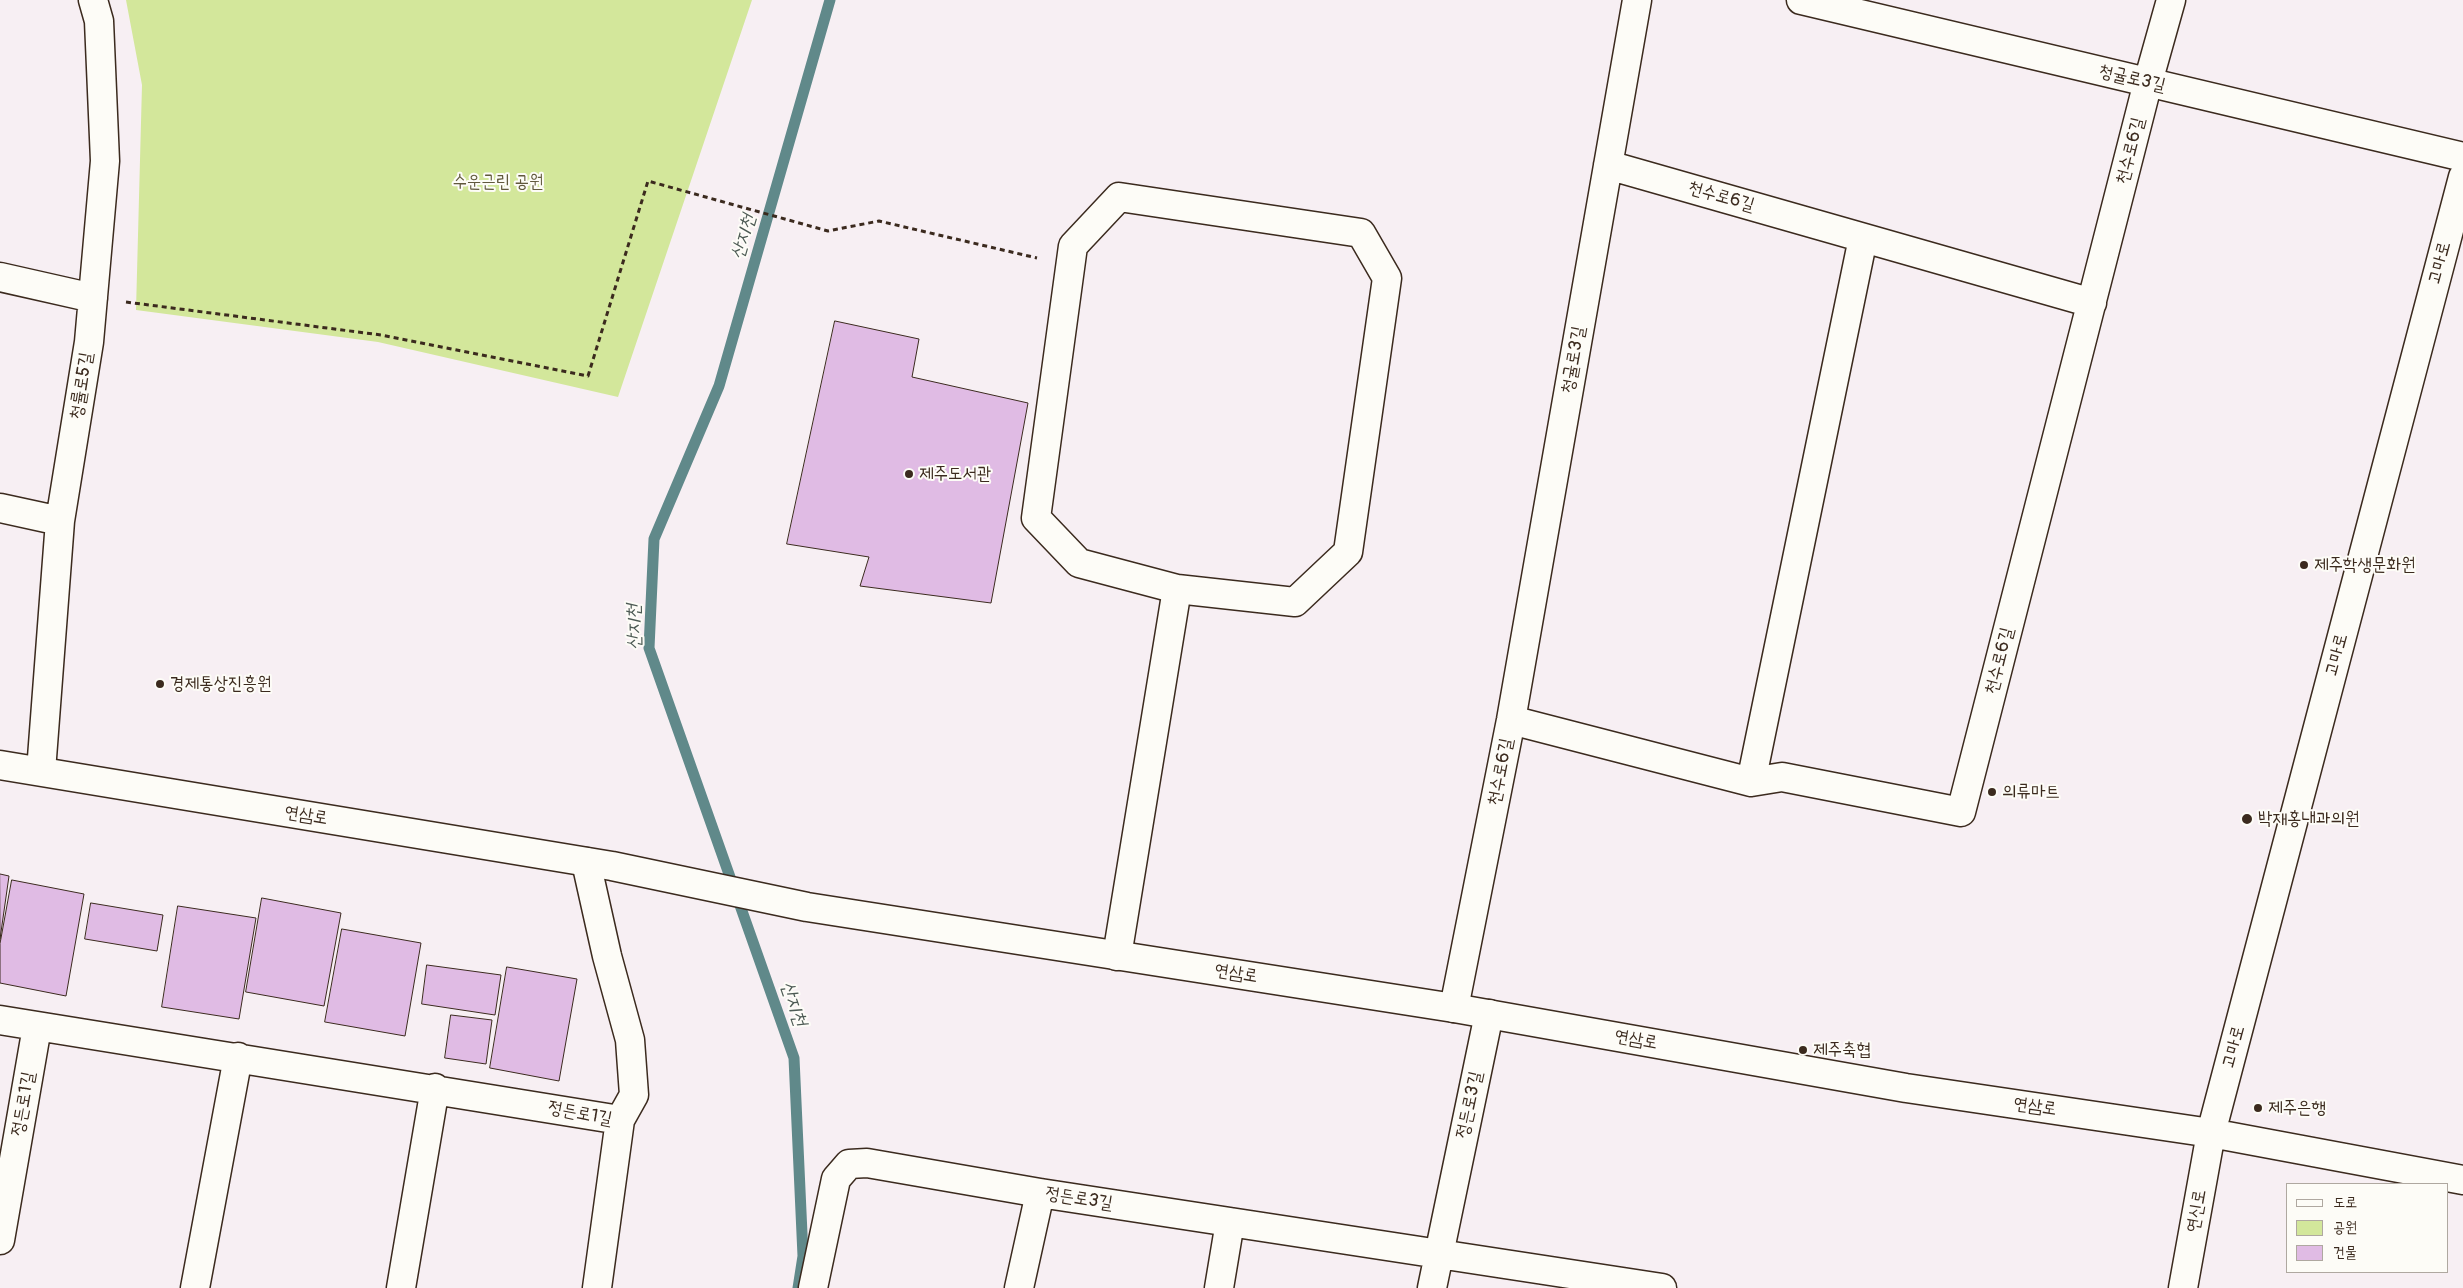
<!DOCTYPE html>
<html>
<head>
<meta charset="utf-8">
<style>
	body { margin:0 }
	#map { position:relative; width:2463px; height:1288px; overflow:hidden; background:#f7eff3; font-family:Pangolin,"Poor Story",sans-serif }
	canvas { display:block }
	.legend { position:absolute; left:2286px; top:1183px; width:162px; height:90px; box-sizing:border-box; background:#fdfcf7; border:1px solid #afa8a0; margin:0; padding:6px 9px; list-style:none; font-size:15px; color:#3b2a1e }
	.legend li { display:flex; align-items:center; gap:10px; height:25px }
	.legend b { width:25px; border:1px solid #afa8a0 }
</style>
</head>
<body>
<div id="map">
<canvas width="2463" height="1288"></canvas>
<ul class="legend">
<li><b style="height:6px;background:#fdfcf7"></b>도로</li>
<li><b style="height:14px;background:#d3e79b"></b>공원</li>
<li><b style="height:14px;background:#e0bbe4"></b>건물</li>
</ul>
</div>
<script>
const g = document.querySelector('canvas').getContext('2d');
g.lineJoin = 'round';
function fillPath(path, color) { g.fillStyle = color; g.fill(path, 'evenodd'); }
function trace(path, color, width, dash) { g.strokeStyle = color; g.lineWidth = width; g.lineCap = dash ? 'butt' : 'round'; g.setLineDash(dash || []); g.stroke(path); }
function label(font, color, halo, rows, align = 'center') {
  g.font = font + ' Pangolin,"Poor Story",sans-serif'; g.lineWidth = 4; g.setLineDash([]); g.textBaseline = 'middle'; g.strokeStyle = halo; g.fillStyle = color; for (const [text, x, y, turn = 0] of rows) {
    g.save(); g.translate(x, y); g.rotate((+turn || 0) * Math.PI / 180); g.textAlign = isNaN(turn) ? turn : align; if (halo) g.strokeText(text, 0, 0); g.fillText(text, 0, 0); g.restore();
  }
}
const green = new Path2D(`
	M126,0H752L618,397L378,342L136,310L142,85Z`);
const stream = new Path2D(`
	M798,1288L803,1256L794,1058L649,648L654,539L719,386L830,0`);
const building = new Path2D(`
	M835,321L919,339L912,377L1028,403L991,603L860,586L869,557L787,544Z
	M0,874L9,876L0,939Z
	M12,880L84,894L66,996L0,983V944Z
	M262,898L341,913L324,1006L246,992Z
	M91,903L163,915L157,951L85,939Z
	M178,906L256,918L239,1019L162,1007Z
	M342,929L421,943L405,1036L325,1022Z
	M427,965L501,975L495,1015L422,1004Z
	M507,967L577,979L559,1081L490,1068Z
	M451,1015L492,1020L486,1064L445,1058Z`);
const path = new Path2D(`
	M126,302L381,335L588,376L648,181L828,231L879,221L1037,258`);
const minor = new Path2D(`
	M1608,165L2092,303
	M0,277L93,298
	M0,508L60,521
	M1511,720L1751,782L1782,777L1961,812L2148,82L2171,0
	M41,771L60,521L89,342L105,161L99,21L93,0
	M1751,782L1863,238
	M586,862L607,956L630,1040L634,1095L620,1120
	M1117,956L1177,589L1295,602L1348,552L1387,278L1361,233L1119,197L1073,246L1036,518L1079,563L1177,589
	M1454,1008L1511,720L1637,0
	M0,1020L620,1120L597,1288
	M0,1240L37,1027
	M195,1288L238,1057
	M401,1288L435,1088
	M813,1288L836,1179L849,1164L867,1163L1040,1193L1662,1288
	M1019,1288L1040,1193
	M1219,1288L1230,1222
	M1432,1288L1489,1014`);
const tertiary = new Path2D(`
	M1801,0L2463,157`);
const secondary = new Path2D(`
	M0,765L612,866L807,907L1454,1008L1906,1088L2211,1133L2463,1180
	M2183,1288L2211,1133L2463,177`);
const markers = [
	[909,474,5,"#3b2a1e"],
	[2304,565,5,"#3b2a1e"],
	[160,684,5,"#3b2a1e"],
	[1992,792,5,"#3b2a1e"],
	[2247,819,6,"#3b2a1e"],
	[1803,1050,5,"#3b2a1e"],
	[2258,1108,5,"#3b2a1e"]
];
const streetNames = [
	["청귤로3길",2132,79,13],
	["천수로6길",2131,151,-76],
	["천수로6길",1721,197,16],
	["고마로",2440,263,-75],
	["청귤로3길",1574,360,-80],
	["청률로5길",82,386,-81],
	["고마로",2337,655,-75],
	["천수로6길",2000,661,-76],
	["천수로6길",1501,772,-79],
	["연삼로",306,816,9],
	["연삼로",1236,974,9],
	["연삼로",1636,1040,10],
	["고마로",2234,1047,-75],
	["정든로1길",24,1104,-80],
	["정든로3길",1470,1105,-78],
	["연삼로",2035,1107,8],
	["정든로1길",580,1114,11],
	["정든로3길",1079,1199,9],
	["연신로",2197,1211,-80]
];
const parkNames = [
	["수운근린 공원",498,182]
];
const poiNames = [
	["제주도서관",919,474],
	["제주학생문화원",2314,565],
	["경제통상진흥원",170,684],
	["의류마트",2002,792],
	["박재홍내과의원",2258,819],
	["제주축협",1813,1050],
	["제주은행",2268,1108]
];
const waterNames = [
	["산지천",744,237,-74],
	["산지천",635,627,-91],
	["산지천",793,1004,71]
];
fillPath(green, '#d3e79b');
trace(stream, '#60898a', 11);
fillPath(building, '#e0bbe4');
trace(building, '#3b2a1e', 1);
trace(minor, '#3b2a1e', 31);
trace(tertiary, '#3b2a1e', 31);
trace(secondary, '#3b2a1e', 31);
trace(path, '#3b2a1e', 3, [5, 4]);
trace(minor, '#fdfcf7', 28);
trace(tertiary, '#fdfcf7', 28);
trace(secondary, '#fdfcf7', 28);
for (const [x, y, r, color] of markers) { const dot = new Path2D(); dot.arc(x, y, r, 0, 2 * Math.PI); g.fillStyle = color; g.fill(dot); trace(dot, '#fdfcf7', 2); }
label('18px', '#3b2a1e', '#fdfcf7', streetNames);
label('18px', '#61593d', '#fdfcf7', parkNames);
label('18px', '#3b2a1e', '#fdfcf7', poiNames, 'left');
label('italic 19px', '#4d5a54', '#fdfcf7', waterNames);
</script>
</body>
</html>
